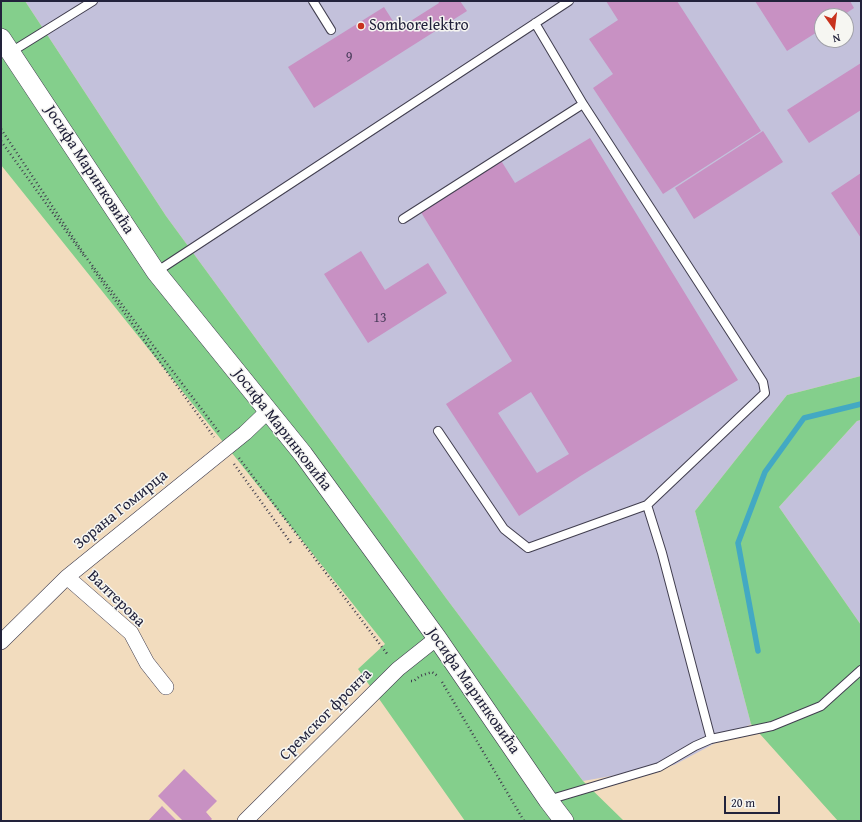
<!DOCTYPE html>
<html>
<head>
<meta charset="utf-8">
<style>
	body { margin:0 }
	#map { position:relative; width:862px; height:822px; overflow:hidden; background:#f2dcbe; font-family:"Gentium Book Plus",serif }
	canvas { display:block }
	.frame { position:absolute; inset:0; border:2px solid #22223b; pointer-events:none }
	.north { position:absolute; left:814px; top:8px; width:40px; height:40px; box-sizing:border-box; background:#f6f6f2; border:1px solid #a1a1a9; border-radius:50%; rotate:166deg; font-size:11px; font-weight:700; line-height:16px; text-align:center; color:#22223b }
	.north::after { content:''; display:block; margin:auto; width:14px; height:18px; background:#c8321e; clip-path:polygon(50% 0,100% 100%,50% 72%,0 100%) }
	.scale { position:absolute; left:724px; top:796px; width:56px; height:18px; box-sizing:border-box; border:2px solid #22223b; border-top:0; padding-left:5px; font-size:12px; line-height:14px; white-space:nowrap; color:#22223b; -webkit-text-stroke:3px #f6f6f2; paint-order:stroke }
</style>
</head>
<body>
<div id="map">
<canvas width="862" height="822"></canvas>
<div class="frame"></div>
<div class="north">N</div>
<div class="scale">20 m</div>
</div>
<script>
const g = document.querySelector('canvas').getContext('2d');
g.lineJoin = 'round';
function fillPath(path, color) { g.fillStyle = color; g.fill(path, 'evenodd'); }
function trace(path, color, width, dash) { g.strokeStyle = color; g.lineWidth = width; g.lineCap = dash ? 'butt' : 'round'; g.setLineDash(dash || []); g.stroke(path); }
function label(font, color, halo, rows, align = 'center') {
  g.font = font + ' "Gentium Book Plus",serif'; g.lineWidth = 3; g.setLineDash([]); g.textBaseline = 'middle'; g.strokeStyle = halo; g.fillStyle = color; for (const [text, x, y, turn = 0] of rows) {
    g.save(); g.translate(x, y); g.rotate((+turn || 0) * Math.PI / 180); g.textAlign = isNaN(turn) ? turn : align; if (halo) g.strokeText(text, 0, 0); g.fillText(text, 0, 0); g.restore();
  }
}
const industrial = new Path2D(`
	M25,1H861V376L787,395L695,511L751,724L674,765L583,781L446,598L166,216ZM822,16H846V40H822Z
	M861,420V625L779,507L857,421Z`);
const green = new Path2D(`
	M1,1H25L166,216L446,598L583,781L624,821H465L358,669L385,644L1,165Z
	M861,376V420L857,421L779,507L861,625V821H838L751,724L695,511L787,395Z`);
const stream = new Path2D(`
	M758,651L738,543L765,472L804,418L861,404`);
const building = new Path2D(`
	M438,1H460L467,11L314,108L288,67L384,7L398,29L439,3Z
	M606,1H677L761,131L663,194L593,88L613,74L589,39L618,20Z
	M755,1H850L854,8L842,16H822V29L787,51Z
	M861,63V110L809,143L787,110Z
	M763,131L783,162L694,219L675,188Z
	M590,138L738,380L582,475L519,516L446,404L512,361L419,209L500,159L515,183ZM531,392L569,454L537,473L498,413Z
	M861,173V238L831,193Z
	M361,251L385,290L428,263L447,293L368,343L324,274Z
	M184,769L217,801L206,812L212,819L210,821H183L158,796Z
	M162,806L177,821H148Z`);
const path = new Path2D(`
	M1,129L88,260L219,432
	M1,141L84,256
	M92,268L214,437
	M239,458L388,655
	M234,464L291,543
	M411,681H414L420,676L432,672L439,677
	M442,682L524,821`);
const service = new Path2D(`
	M313,1L331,30
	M11,52L93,1
	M403,219L583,104
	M156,272L569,1
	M438,431L504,529L528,548L647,505L765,393L763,382L583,104L535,23
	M711,739L772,726L821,706L861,670
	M548,800L659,767L695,746L711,739L662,553L647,505`);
const minor = new Path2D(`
	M67,577L131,633L147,663L166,687
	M1,642L67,577L245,433L268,411
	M245,821L398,669L437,638`);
const tertiary = new Path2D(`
	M1,38L156,272L303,454L437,638L548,800L564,821`);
const markers = [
	[361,26,4,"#c8321e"]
];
const numberNames = [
	["9",349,57],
	["13",380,318]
];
const poiNames = [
	["Somborelektro",369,26]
];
const streetNames = [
	["Јосифа Маринковића",89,170,57],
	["Јосифа Маринковића",282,430,52],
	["Зорана Гомирца",121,510,-39],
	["Валтерова",116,599,44],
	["Јосифа Маринковића",473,691,55],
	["Сремског фронта",326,715,-45]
];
fillPath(industrial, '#c3c1db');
fillPath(green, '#84cf8c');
trace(stream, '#43a9c3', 5.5);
fillPath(building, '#c891c3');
trace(service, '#413e4f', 10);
trace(minor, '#413e4f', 16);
trace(tertiary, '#413e4f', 20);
trace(path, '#413e4f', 2.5, [1, 3]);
trace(service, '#fff', 8);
trace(minor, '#fff', 15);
trace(tertiary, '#fff', 19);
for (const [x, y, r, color] of markers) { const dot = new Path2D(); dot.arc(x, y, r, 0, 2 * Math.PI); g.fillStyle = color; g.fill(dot); trace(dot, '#f6f6f2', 1.5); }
label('14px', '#4c3e5d', null, numberNames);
label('16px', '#22223b', '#f6f6f2', poiNames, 'left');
label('16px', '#22223b', '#f6f6f2', streetNames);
</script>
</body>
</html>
